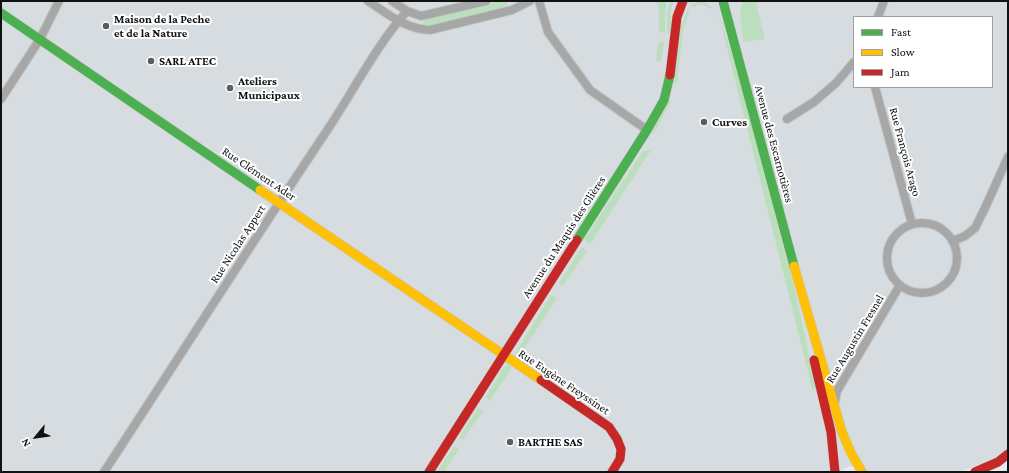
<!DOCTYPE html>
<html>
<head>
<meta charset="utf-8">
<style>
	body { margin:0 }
	#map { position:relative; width:1009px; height:473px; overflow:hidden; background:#e8eaeb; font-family:"Crimson Pro",serif }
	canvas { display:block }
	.frame { position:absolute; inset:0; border:2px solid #101112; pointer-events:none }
	.legend { position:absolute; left:853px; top:16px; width:140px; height:72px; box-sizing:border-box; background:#fff; border:1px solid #9fa0a0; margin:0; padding:5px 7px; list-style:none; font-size:12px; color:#101112 }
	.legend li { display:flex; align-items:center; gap:8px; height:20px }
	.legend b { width:20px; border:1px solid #9fa0a0 }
	.north { position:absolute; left:16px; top:417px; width:40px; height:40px; -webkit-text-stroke:3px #fff; paint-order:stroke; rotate:241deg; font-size:11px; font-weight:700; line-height:16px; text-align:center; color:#101112 }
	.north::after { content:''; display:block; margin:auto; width:14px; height:18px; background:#101112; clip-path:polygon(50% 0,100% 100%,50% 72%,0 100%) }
</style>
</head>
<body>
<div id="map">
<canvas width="1009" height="473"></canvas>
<div class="frame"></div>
<ul class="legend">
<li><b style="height:5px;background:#4caf50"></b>Fast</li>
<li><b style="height:5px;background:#ffc107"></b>Slow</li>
<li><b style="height:5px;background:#c62828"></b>Jam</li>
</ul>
<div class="north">N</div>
</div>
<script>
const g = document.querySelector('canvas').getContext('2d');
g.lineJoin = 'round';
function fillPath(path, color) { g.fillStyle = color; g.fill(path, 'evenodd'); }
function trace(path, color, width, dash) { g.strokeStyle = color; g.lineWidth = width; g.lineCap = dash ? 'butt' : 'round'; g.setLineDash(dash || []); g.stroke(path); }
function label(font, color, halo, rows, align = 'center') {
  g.font = font + ' "Crimson Pro",serif'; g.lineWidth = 4; g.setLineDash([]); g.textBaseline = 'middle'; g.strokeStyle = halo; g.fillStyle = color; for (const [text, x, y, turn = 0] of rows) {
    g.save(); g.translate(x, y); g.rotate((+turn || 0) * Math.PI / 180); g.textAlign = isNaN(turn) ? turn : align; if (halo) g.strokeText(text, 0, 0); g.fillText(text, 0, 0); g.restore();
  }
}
const built = new Path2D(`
	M1,1H1008V448L991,460L958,472H870L850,466L838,472H1ZM854,17H992V87H854Z`);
const green = new Path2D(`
	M501,1H507L508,8L428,27H422L424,18Z
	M656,1H667L665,10V33L659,32V8Z
	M670,1H673L670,15L671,23L670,33H667V15Z
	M743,1H758L757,8L765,39L743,42L740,12Z
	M698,2H704L713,8L712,9L701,4L693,7L691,5Z
	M688,9L689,12L683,30L677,82H674L680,29Z
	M719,16L734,60L796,295L816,388L812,389V388Z
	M664,41L661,62L656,61L658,43Z
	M669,100L671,101L653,135V131Z
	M651,150L590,244L584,240L643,151Z
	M582,247L587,251L562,286L559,283Z
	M551,295L557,298L518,358L514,356Z
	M508,365L512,367L490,401L486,397L503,368Z
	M478,408L484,410L463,439L459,438Z
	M454,446L459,449L444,472H437Z`);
const street = new Path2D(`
	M368,1C388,14 405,29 430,30L512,10L530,1
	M392,1L407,11L421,16L486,1
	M539,1L548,32L590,90L647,130
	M878,17L884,1
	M875,87L912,224
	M1,99L40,39L59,1
	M787,119L814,102L836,83L854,62
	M887 258a35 35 0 1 1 70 0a35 35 0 1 1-70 0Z
	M953,241L965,236L975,228L985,208L1008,157
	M834,405L837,391L900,285
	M104,472C178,359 251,244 326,132C353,92 375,47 407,11`);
const fast = new Path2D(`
	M723,1L794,266
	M1,13L260,190
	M577,240L647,130L664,100L670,75`);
const slow = new Path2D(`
	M260,190L541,380
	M794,266L842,432L851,453L862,472`);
const jam = new Path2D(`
	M670,75L677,17L683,1
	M814,360L831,432L835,472
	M541,380L609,427L617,439L621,449L620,459L612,472
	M429,472L577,240
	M975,472L998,462L1008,454`);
const markers = [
	[106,26,4,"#5c5d5e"],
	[151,61,4,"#5c5d5e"],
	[230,88,4,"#5c5d5e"],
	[704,122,4,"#5c5d5e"],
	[510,442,4,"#5c5d5e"]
];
const poiNames = [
	["Maison de la Peche",114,19],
	["et de la Nature",114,33],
	["SARL ATEC",159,61],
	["Ateliers",238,81],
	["Municipaux",238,95],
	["Curves",712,122],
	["BARTHE SAS",518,442]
];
const streetNames = [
	["Avenue des Escarnotières",774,144,75],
	["Rue François Arago",905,152,75],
	["Rue Clément Ader",259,174,34],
	["Avenue du Maquis des Glières",564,237,-57],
	["Rue Nicolas Appert",238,244,-57],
	["Rue Augustin Fresnel",855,339,-59],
	["Rue Eugène Freyssinet",564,382,34]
];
fillPath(built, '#d6dce0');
fillPath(green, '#bbdebc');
trace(street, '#c6c7c7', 10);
trace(fast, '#c6c7c7', 10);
trace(slow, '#c6c7c7', 10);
trace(jam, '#c6c7c7', 10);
trace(street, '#a7a7a7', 8);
trace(fast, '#4caf50', 9);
trace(slow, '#ffc107', 9);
trace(jam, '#c62828', 9);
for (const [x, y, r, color] of markers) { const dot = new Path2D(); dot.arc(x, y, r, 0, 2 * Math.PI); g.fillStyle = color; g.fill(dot); trace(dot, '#fff', 1.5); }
label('bold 12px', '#101112', '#fff', poiNames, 'left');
label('12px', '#101112', '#fff', streetNames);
</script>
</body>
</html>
